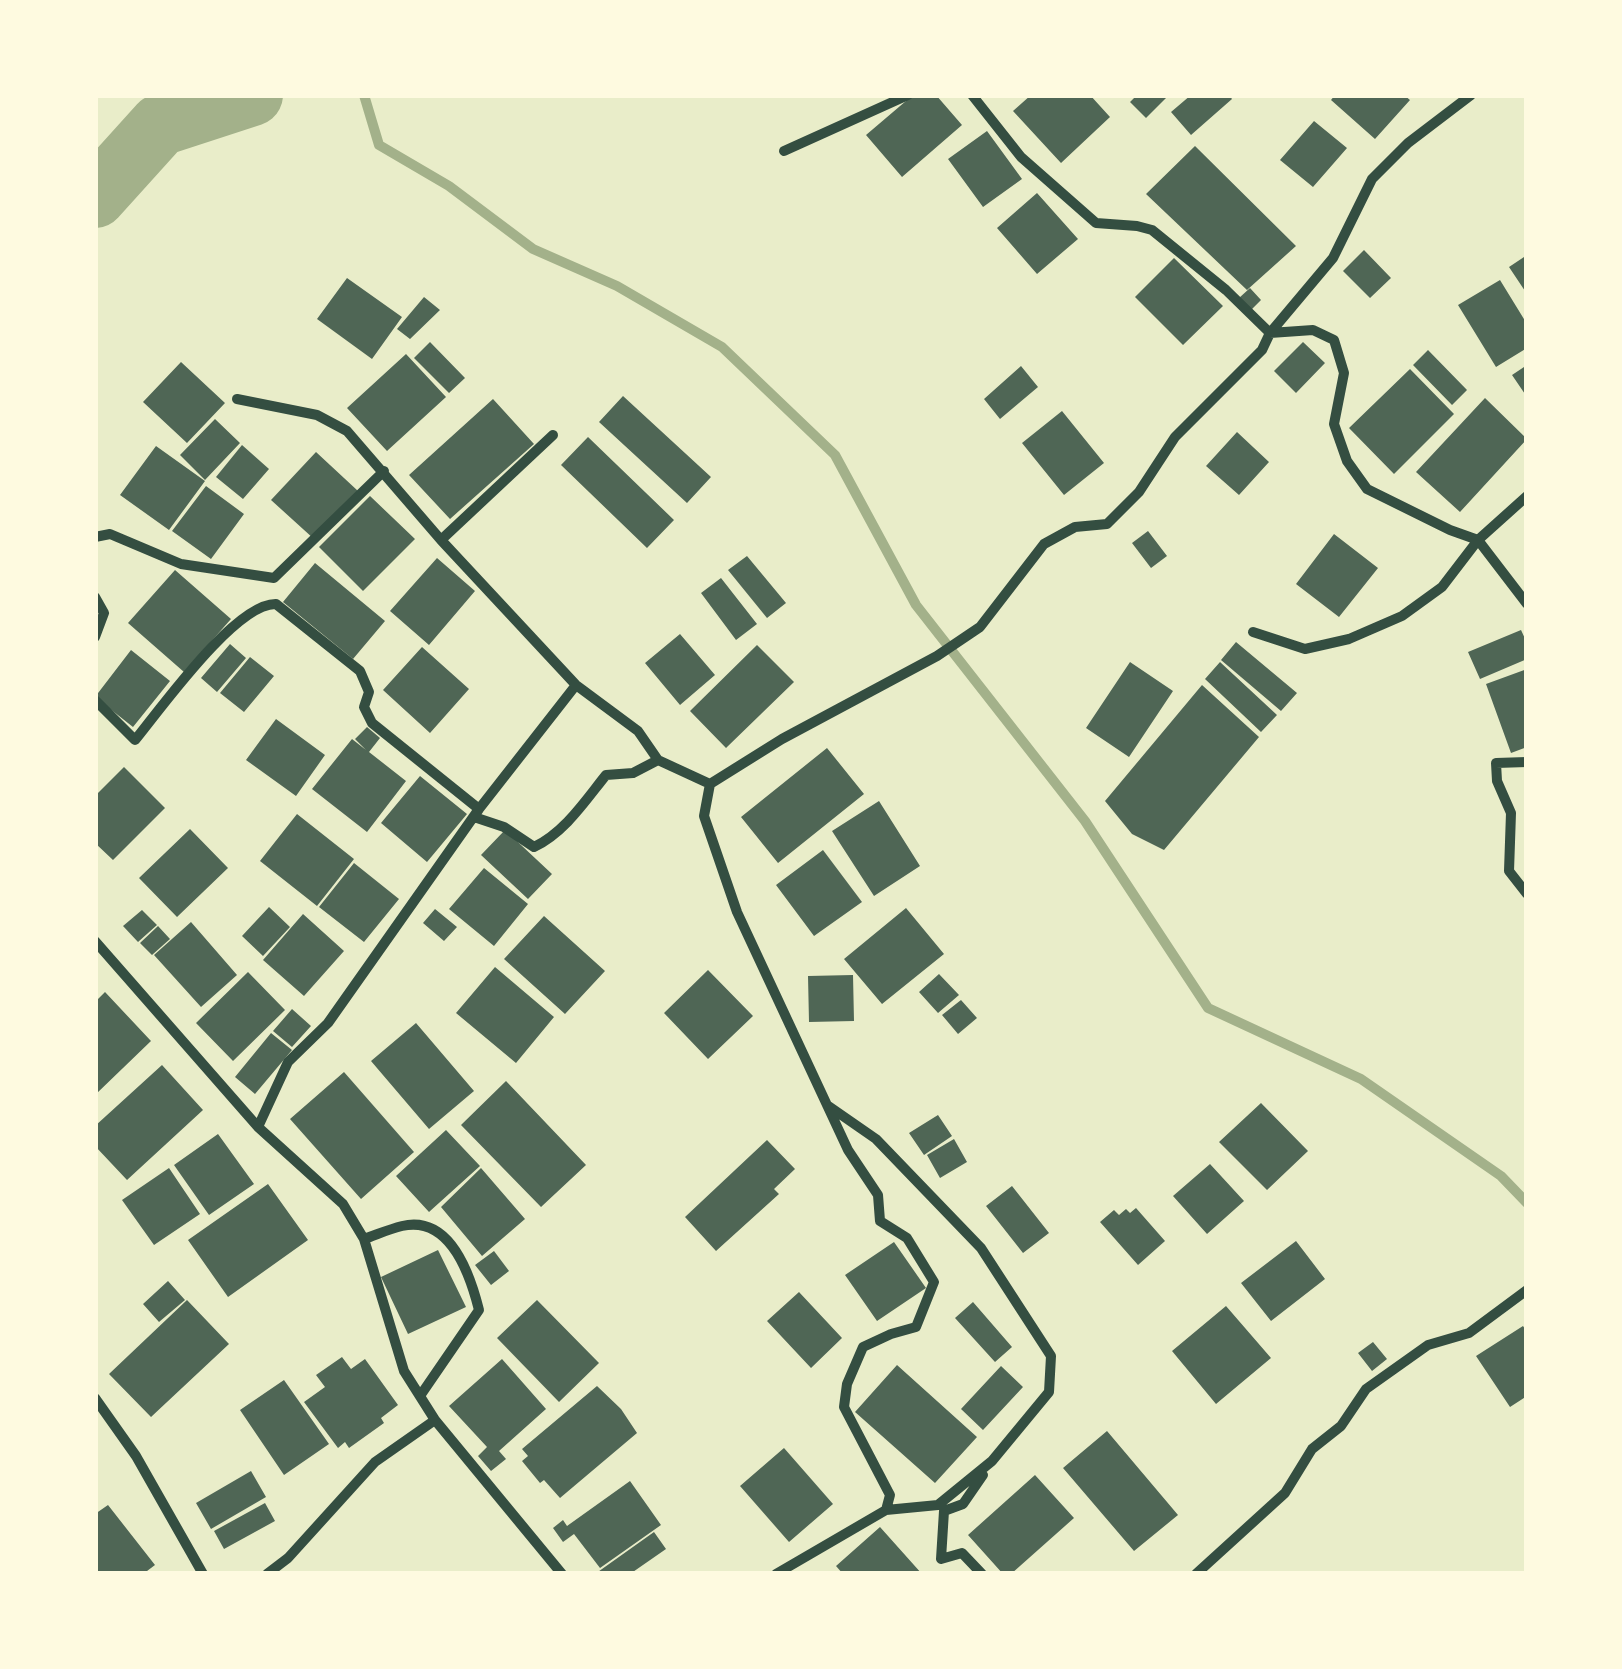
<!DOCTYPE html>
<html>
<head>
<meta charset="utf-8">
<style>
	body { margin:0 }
	#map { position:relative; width:1622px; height:1669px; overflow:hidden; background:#e9edc9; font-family:"IBM Plex Sans",sans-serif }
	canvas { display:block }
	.frame { position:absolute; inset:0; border:98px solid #fefae0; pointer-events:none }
</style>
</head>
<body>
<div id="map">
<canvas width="1622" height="1669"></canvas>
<div class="frame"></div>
</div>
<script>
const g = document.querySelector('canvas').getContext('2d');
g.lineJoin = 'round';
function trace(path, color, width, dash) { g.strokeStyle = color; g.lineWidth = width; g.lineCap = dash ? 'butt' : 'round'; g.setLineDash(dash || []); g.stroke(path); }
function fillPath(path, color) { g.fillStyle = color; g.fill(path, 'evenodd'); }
const stream = new Path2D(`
	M364,95L379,145L449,186L533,249L617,286L722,347L835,455L916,605L1085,821L1208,1008L1361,1079L1501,1176L1527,1203`);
const river = new Path2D(`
	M95,197L160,125L252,95`);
const building = new Path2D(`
	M913,95H936L962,125L902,177L866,135Z
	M1031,95H1090L1110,117L1061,163L1013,111Z
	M1137,95H1169L1146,118L1130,102Z
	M1191,95H1229L1232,99L1191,135L1171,112Z
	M1335,95H1404L1410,100L1375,139L1331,100Z
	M1314,121L1347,148L1313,187L1280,160Z
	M987,131L1022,179L983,207L948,159Z
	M1195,146L1296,246L1247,290L1146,194Z
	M1037,193L1078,239L1037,274L997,228Z
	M1364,250L1391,278L1370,298L1343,271Z
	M1527,255V294L1509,267Z
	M1174,258L1223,306L1183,345L1135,297Z
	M347,278L402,317L372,359L317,319Z
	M1500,280L1527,324V348L1496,367L1458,305Z
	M1250,288L1261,300L1250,311L1239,298Z
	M424,297L440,310L410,339L397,329Z
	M430,342L465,378L449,393L414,358Z
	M1303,342L1325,363L1296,393L1274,371Z
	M1428,350L1467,390L1452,405L1413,365Z
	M406,354L446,397L387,451L347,408Z
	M181,362L225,403L187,443L143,402Z
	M1527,365V397L1512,375Z
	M1021,366L1038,387L1000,419L984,399Z
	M1410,369L1454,414L1394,474L1349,428Z
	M623,396L711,477L687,503L599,422Z
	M1485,398L1527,439L1460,512L1416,472Z
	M493,399L534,444L450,519L409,475Z
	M1062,411L1104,463L1064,495L1022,443Z
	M215,419L240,443L205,480L180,455Z
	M1237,432L1269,462L1239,495L1206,466Z
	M588,437L674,520L647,548L561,465Z
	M242,445L269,469L243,499L216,477Z
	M156,446L205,481L169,530L120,495Z
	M316,452L358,491L314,539L271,500Z
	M206,486L244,514L211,559L172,531Z
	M370,496L415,539L363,591L319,547Z
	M1148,531L1167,556L1151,568L1132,543Z
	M1334,534L1378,568L1339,617L1296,584Z
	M747,556L786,603L767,618L728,570Z
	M437,558L475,591L429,645L390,611Z
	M315,563L385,621L353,659L283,602Z
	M175,570L231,619L184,672L128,623Z
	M721,578L757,624L736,640L701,593Z
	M1521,630L1527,643V659L1480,679L1468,652Z
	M680,634L715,675L680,705L645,663Z
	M1236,642L1297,693L1281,711L1221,660Z
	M230,644L246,658L217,692L201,678Z
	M757,645L794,682L726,748L690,711Z
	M422,647L469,689L430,733L383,690Z
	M131,650L170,681L133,727L95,697Z
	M250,657L274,676L244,712L220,693Z
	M1130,662L1173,691L1129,757L1086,728Z
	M1220,662L1277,715L1261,732L1205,679Z
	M1527,669V747L1511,753L1486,684Z
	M1202,685L1259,737L1164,850L1132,834L1105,801Z
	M276,719L325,755L296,796L246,760Z
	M367,727L380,738L369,752L406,781L367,832L312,789L352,739L366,750L355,739Z
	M827,748L864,794L778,863L741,817Z
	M124,767L165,808L113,860L95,843V796Z
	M420,776L467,814L427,862L381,823Z
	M879,801L920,866L874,896L832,831Z
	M297,814L354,859L317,906L260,861Z
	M190,829L228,868L177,917L139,878Z
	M505,830L552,874L528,899L481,855Z
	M823,850L862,902L814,936L776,885Z
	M354,863L399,899L364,942L319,907Z
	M484,868L528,904L494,946L449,909Z
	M269,907L290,927L263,956L242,936Z
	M906,908L944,954L882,1004L844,959Z
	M435,909L457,927L444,941L423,923Z
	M142,910L157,925L138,942L123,926Z
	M303,914L344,951L304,996L263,960Z
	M544,916L605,971L565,1014L504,959Z
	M191,922L237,975L201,1007L154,955Z
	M158,926L170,939L152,955L140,943Z
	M495,967L554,1017L516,1063L456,1013Z
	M708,970L753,1016L708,1059L664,1013Z
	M248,972L285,1010L233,1061L196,1023Z
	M939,974L959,995L938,1013L919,992Z
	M853,975L854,1021L809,1022L808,976Z
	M105,992L151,1041L95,1095V1002Z
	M961,1000L977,1018L958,1034L942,1015Z
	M292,1009L311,1026L292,1047L273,1031Z
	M416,1023L474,1091L429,1129L371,1061Z
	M271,1033L292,1050L255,1094L235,1077Z
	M162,1065L203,1110L127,1180L95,1146V1126Z
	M344,1072L414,1152L361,1199L290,1119Z
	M506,1081L586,1165L541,1207L461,1125Z
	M1261,1103L1308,1151L1267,1190L1219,1142Z
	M938,1115L952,1136L924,1155L909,1133Z
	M446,1130L480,1166L429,1212L396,1176Z
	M218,1134L254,1184L209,1215L174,1165Z
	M954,1139L967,1162L940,1178L927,1155Z
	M767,1140L795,1169L774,1189L779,1194L716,1251L685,1217Z
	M1210,1164L1244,1201L1207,1234L1173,1196Z
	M169,1168L200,1214L154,1245L122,1200Z
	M481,1168L525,1219L482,1256L441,1207Z
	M268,1184L308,1240L228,1297L188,1240Z
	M1012,1186L1049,1233L1023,1253L986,1206Z
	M1136,1208L1165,1241L1138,1265L1100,1222L1114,1210L1119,1215L1126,1209L1130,1213Z
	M1296,1241L1325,1279L1271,1321L1241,1283Z
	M894,1242L926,1288L877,1321L845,1275Z
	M438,1250L466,1307L408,1334L381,1277Z
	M494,1251L509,1271L491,1285L475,1265Z
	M168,1281L185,1300L159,1322L143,1304Z
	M799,1292L842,1338L811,1368L767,1321Z
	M187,1300L229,1344L151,1417L109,1374Z
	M537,1300L599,1363L559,1402L497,1338Z
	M973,1302L1012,1347L995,1362L955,1318Z
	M1226,1306L1271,1358L1216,1404L1172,1351Z
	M1523,1326L1527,1332V1396L1510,1407L1476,1356Z
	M1373,1342L1387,1359L1372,1371L1358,1353Z
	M342,1357L351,1369L365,1359L398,1405L381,1418L384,1423L349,1448L345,1442L338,1448L304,1402L325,1387L316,1375Z
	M502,1359L546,1409L499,1451L506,1459L491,1471L478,1456L487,1447L449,1406Z
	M897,1365L977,1437L935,1483L855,1412Z
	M1001,1366L1023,1387L983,1430L961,1409Z
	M284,1380L329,1444L284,1475L240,1410Z
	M597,1386L621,1409L637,1433L560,1498L544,1480L540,1483L522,1461L528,1456L522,1449Z
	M1107,1431L1178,1515L1134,1551L1063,1468Z
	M784,1448L833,1504L789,1542L740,1486Z
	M251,1471L266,1497L211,1529L196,1503Z
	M1035,1475L1074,1518L1011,1574H1003L968,1535Z
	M630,1481L661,1525L600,1568L574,1534L563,1542L553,1528L563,1520L567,1526Z
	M265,1503L275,1521L224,1549L214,1531Z
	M108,1505L155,1565L143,1574H95V1514Z
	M880,1527L922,1574H843L836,1566Z
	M654,1532L666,1549L630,1574H595Z`);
const minor = new Path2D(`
	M972,95L1021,157L1096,223L1137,226L1152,230L1226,290L1270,333L1313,330L1334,340L1344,373L1334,424L1347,461L1367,489L1450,530L1478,540L1527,604
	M784,151L908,95
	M237,399L317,415L347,431L441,540L576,685L638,731L658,760L710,784
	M95,537L110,534L181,564L274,578L384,471
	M441,540L553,435
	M95,597L104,613L95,637
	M1253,632L1305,649L1349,639L1402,616L1442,587L1478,540L1527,496
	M95,700L135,740C162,707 236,603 276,604L360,671L369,692L364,707L372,723L479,809
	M1527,762L1496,763L1497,781L1511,813L1509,871L1527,894
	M474,817L504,827L534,847C565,832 585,801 606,775L633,773L658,760
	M95,941L258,1127L343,1204L364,1239L404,1371L435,1420L562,1574
	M258,1127L288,1062L328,1023L479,809L576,685
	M364,1239C376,1235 389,1229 402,1226C450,1215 470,1274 479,1310L420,1396
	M95,1398L136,1456L203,1574
	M886,1510L890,1495L844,1407L847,1384L863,1347L891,1334L916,1327L934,1282L907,1238L880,1221L878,1195L848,1150L737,912L704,816L710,784L782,739L937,656L980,627L1044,544L1075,527L1107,524L1139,492L1175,437L1262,350L1270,333L1333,258L1372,179L1408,143L1471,95
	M267,1574L288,1558L375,1462L435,1420
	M776,1574L886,1510L938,1505L992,1461L1049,1392L1051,1356L981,1248L876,1139L827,1105
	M982,1574L962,1553L941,1559L944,1511L963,1504L983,1475
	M1196,1574L1285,1493L1312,1449L1341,1426L1366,1389L1428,1345L1469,1333L1527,1290`);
trace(stream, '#a3b18a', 10);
trace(river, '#a3b18a', 62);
fillPath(building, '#4f6655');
trace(minor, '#344e41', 10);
</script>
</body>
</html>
